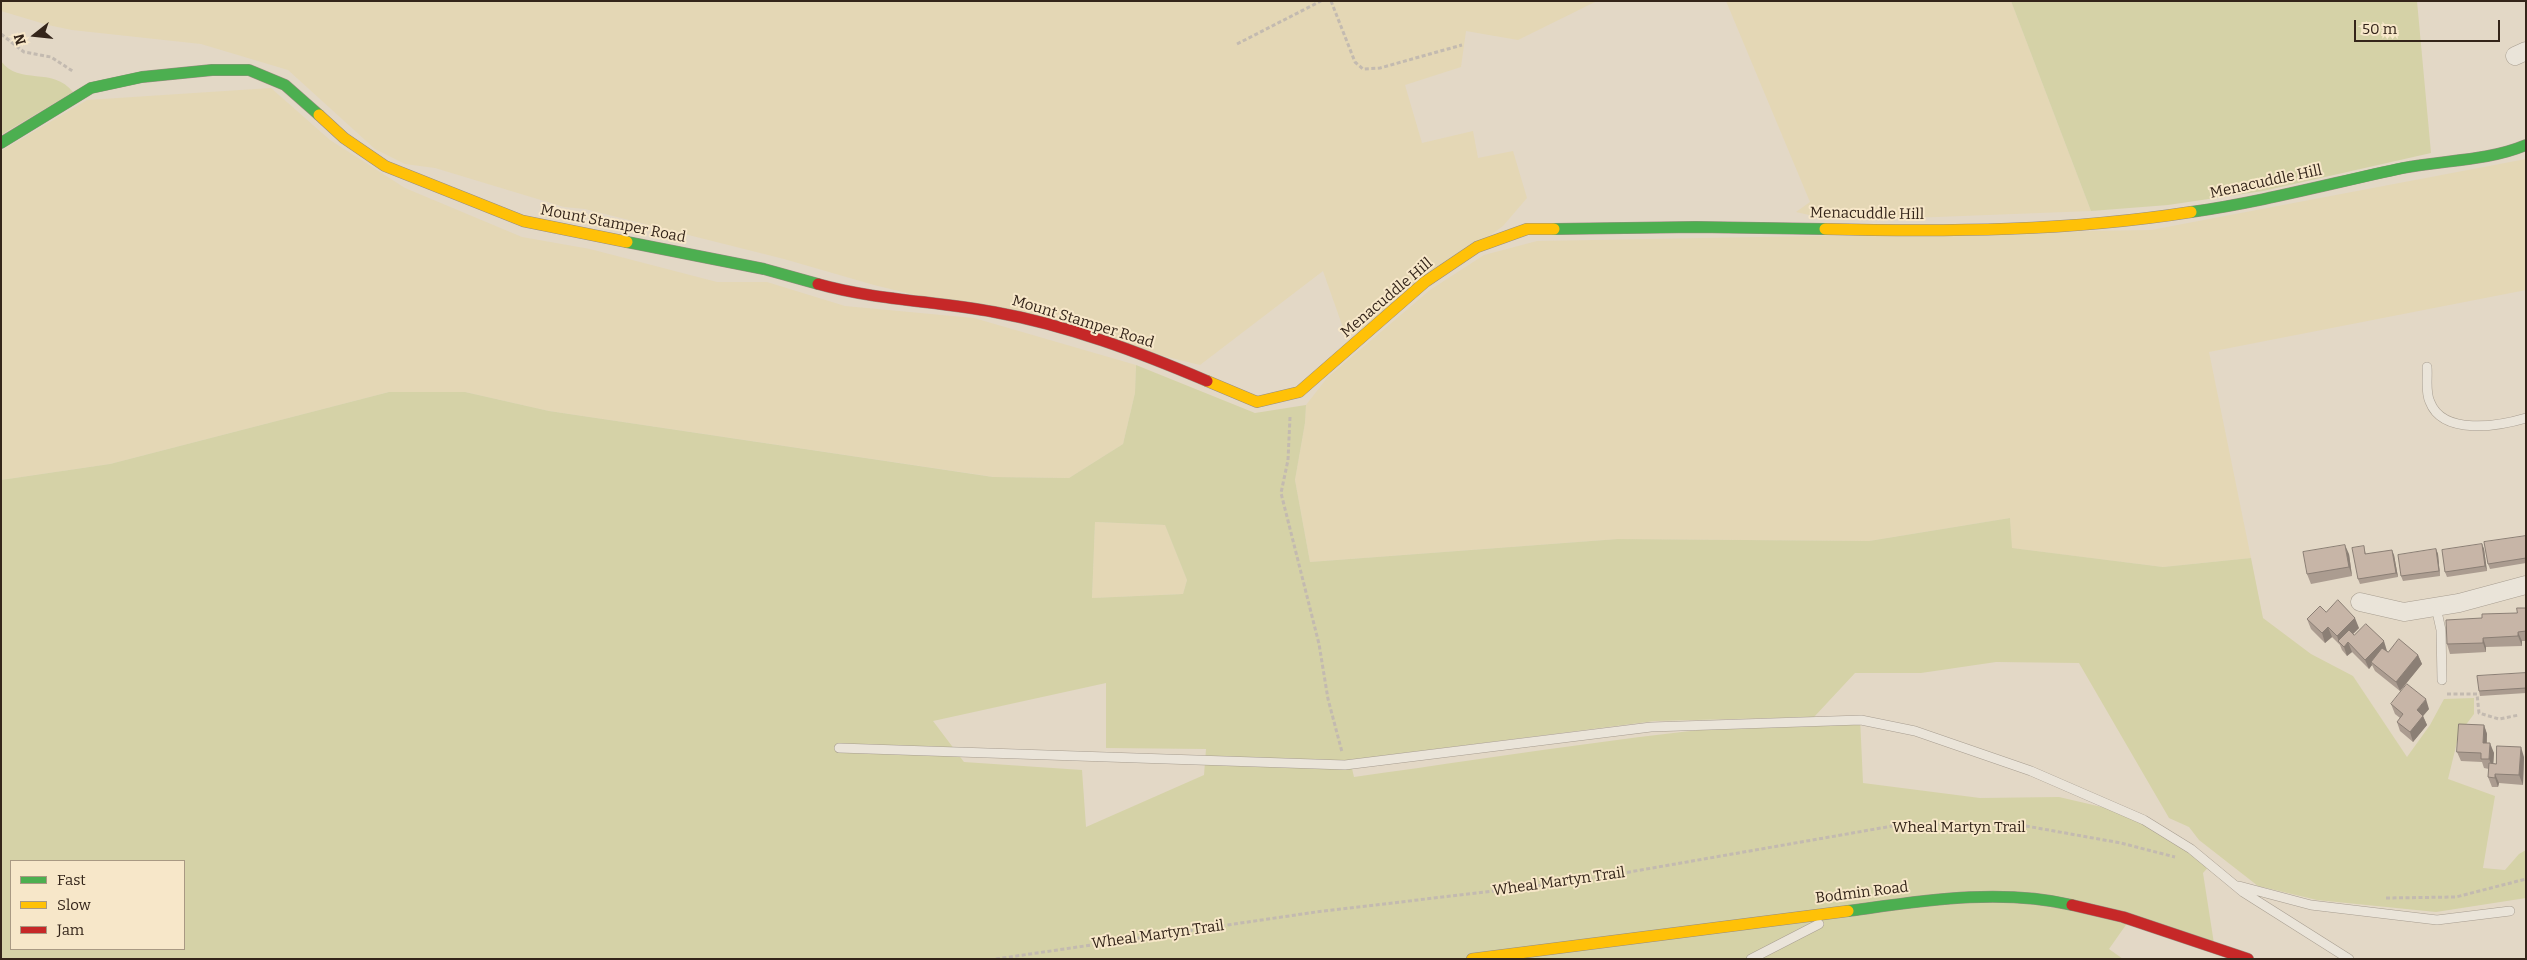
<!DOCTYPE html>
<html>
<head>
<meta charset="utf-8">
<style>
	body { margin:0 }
	#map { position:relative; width:2527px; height:960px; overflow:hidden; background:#e3d8c6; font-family:Bitter,serif }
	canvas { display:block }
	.frame { position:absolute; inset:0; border:2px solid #34251a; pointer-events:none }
	.legend { position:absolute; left:10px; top:860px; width:175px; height:90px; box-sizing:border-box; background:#f7e7c9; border:1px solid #a99983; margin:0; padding:6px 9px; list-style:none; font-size:15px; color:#34251a }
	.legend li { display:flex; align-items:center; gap:10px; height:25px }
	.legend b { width:25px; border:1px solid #a99983 }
	.north { position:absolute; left:10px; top:10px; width:50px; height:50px; -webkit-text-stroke:4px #f7e7c9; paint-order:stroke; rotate:254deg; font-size:14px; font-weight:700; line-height:20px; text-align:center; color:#34251a }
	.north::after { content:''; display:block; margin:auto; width:18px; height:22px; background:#34251a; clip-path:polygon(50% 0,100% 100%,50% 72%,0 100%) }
	.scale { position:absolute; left:2354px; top:20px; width:146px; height:22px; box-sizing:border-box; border:2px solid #34251a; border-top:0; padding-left:6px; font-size:15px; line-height:18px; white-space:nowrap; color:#34251a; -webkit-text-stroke:4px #f7e7c9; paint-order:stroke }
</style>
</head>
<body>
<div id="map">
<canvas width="2527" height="960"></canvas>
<div class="frame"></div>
<ul class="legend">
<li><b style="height:6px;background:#4caf50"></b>Fast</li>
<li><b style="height:6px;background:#ffc107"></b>Slow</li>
<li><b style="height:6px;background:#c62828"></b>Jam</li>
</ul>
<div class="north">N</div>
<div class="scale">50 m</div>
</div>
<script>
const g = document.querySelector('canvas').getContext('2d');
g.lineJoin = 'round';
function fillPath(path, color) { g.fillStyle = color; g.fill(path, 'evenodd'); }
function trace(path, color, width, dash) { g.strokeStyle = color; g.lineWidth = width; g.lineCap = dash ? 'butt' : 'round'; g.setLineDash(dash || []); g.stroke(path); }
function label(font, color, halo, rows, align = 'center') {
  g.font = font + ' Bitter,serif'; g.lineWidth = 4; g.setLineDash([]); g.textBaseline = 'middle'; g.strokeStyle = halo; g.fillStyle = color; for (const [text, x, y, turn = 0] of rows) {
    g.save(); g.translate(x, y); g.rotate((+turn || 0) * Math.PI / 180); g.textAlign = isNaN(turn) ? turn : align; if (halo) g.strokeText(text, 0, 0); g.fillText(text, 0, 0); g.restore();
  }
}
const farmland = new Path2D(`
	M1,1H1597L1518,40L1466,31L1461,67L1405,85L1422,143L1473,131L1478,158L1513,151L1527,198L1503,226L1347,339L1323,271L1200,365L874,285L784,259L585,209L564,207L435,168L405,164L375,149L288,70L201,44L72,30L48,25L1,11Z
	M1726,1H2011L2091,211L1911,218H1822L1796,212L1810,202Z
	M271,88L330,140L405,188L522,237L590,249L717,282H767L845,306L974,318L1136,365L1135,393L1123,444L1069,478L994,477L549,411L465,392H389L110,464L1,480V151L87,100Z
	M2526,159V290L2209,352L2251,558L2163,567L2011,548L2010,518L1869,541L1618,539L1310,562L1295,480L1305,423L1306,405L1327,378L1430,290L1484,255L1537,241L2151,230Z
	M1095,522L1165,525L1187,580L1183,594L1092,598Z`);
const green = new Path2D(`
	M2011,1H2417L2431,153L2263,191L2168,205L2091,211Z
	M1,61C19,86 53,66 73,92L1,135Z
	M1136,365L1255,413L1306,405L1305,423L1295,480L1310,562L1618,539L1869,541L2010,518L2012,548L2163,567L2251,558L2263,618L2311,654L2353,676L2407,757L2430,725L2444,699L2474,698V714L2459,734L2448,779L2495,796L2483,868L2505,870L2519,854L2526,850V898L2436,912L2317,900L2258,886L2199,840L2189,827L2169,818L2079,663L1996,662L1921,673H1855L1814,717L1655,721L1350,760L1354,777C1521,754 1690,725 1860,717L1863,783L1980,798L2059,797L2149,818L2213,862L2203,873L2215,950L2128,922L2109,949L2123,959H1V480L110,464L389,392H465L549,411L993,477L1069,478L1123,444L1135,393ZM1095,522L1165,525L1187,580L1183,594L1092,598ZM1106,683V748L1206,749L1204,775L1086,827L1082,770L964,762L933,721ZM11,861H184V949H11Z`);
const path = new Path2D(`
	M1331,1L1355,62L1363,69L1380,68L1462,45
	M1,34L24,52L51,57L74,72
	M1237,44L1321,1
	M1290,417L1288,460L1281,493L1319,644L1328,699L1342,752
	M2447,694H2477L2479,713L2499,719L2519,715
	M2386,898L2456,897L2526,879
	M996,959L1316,912L1578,881L1904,824L2026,826L2121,843L2175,857`);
const lane = new Path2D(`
	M2427,367C2428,378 2425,392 2430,402C2443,436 2499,426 2526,418
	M2436,607L2441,630L2442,680
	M839,748L1345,765L1651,727L1861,720L1915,731L2031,771L2144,820L2191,849L2243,892L2349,959
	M2239,886L2311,905L2437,920L2510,911
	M1751,959L1819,924`);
const street = new Path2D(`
	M2515,56L2526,51
	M2360,602L2404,612L2459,603L2526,585`);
const fast = new Path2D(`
	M1,143L91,88L142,77L212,70H249L285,85L319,115
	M2191,212C2262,202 2332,183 2403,168C2444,160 2488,161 2526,145
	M1554,229L1696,227L1825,229
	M627,242L764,269L818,284
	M1848,911C1922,901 1998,888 2072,905`);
const slow = new Path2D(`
	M319,115L344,138L385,166L523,221L627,242
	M1825,229C1947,232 2070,231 2191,212
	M1207,381L1257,402L1299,392L1425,282L1477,247L1527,229H1554
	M1472,959L1848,911`);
const jam = new Path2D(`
	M818,284C875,300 935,301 994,312C1067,325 1139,352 1207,381
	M2072,905L2123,917L2248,959`);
const wall = new Path2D(`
	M2526,536V563L2490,569L2488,564Z
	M2482,544L2484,549L2487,571L2447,577L2445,572Z
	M2436,549L2438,554L2440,576L2403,581L2401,576Z
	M2365,551L2366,554L2394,555L2398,577L2360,584L2358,579Z
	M2349,554L2352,576L2311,584L2307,574Z
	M2526,608V641H2522V646L2486,647V652L2450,654L2447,644L2482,618L2517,613Z
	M2326,612L2359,628L2353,634L2354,635L2387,651L2388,652L2418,655L2422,664L2400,691L2375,671L2372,665L2369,669L2352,652L2347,656L2342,650L2340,645L2332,637L2325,643L2311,629L2307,619Z
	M2526,673V693L2480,696L2479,691Z
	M2391,704L2429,709L2423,716L2427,725L2413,742L2400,731L2397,722L2400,718L2395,714Z
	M2484,725L2487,734V743L2494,753L2493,763L2496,764L2524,757L2523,785L2499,783L2498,787H2492L2488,777L2489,769L2484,768L2482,762L2461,761L2457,752Z`);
const shadedWall = new Path2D(`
	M2482,544L2484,549L2487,571L2485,566Z
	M2345,545L2349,554L2352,576L2349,567Z
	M2436,549L2438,554L2440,576L2439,571Z
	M2392,550L2394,555L2398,577L2396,573Z
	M2355,618L2359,628L2342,645L2339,642L2337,636Z
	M2328,627L2332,637L2325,643L2322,633Z
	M2518,632L2522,641V646L2518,636Z
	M2483,638L2486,647V652L2483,643Z
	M2384,641L2387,651L2374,664L2371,662L2372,665L2369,669L2365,660Z
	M2348,642L2352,652L2347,656L2344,647Z
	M2418,655L2422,664L2400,691L2396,682Z
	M2426,699L2429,709L2423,716L2427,725L2413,742L2410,732L2417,710Z
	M2484,725L2487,734L2486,753L2483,743Z
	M2490,743L2494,753L2493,769L2489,759Z
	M2521,747L2524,757L2523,785L2519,775Z
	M2495,774L2499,783L2498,787L2495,778Z`);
const building = new Path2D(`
	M2526,536V558L2488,564L2484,542Z
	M2482,544L2485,566L2445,572L2442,550Z
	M2345,545L2349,567L2307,574L2303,552Z
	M2364,546L2365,554L2392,550L2396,573L2358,579L2352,548Z
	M2436,549L2439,571L2401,576L2398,555Z
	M2338,600L2355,618L2337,636L2328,627L2322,633L2307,619L2320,606L2326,612Z
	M2517,608H2526V631L2518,632V636L2483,638V643L2447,644L2446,620L2482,618V614L2517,613Z
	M2366,624L2384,641L2365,660L2348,642L2344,647L2338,641L2349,630L2354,635Z
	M2399,639L2418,655L2396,682L2371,662L2382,648L2388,652Z
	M2526,673V688L2479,691L2477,676Z
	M2407,684L2426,699L2417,710L2423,716L2410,732L2397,722L2403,714L2391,704Z
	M2459,724L2484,725L2483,743H2490L2489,759H2481V753L2457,752Z
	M2497,746L2521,747L2519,775L2495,774V778L2488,777L2489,763L2496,764Z`);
const streetNames = [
	["Menacuddle Hill",2266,182,-12],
	["Menacuddle Hill",1867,214,1],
	["Mount Stamper Road",613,224,11],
	["Menacuddle Hill",1387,298,-40],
	["Mount Stamper Road",1083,322,17],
	["Wheal Martyn Trail",1959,828],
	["Wheal Martyn Trail",1559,882,-8],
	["Bodmin Road",1862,893,-7],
	["Wheal Martyn Trail",1158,935,-8]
];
fillPath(farmland, '#e4d7b5');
fillPath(green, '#d5d2a7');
trace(lane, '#a79d90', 10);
trace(street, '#a79d90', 19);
trace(fast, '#978c80', 12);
trace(slow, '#978c80', 12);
trace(jam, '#978c80', 12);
trace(path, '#c3bab0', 3, [4, 2.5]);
trace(lane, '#eae4d9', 9);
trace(street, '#eae4d9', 18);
trace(fast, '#4caf50', 11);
trace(slow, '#ffc107', 11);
trace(jam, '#c62828', 11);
fillPath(wall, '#ab9c90');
fillPath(shadedWall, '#8b7f75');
fillPath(building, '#c7b5a7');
trace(building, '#8b7f75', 1);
label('15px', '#34251a', '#f7e7c9', streetNames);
</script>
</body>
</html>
